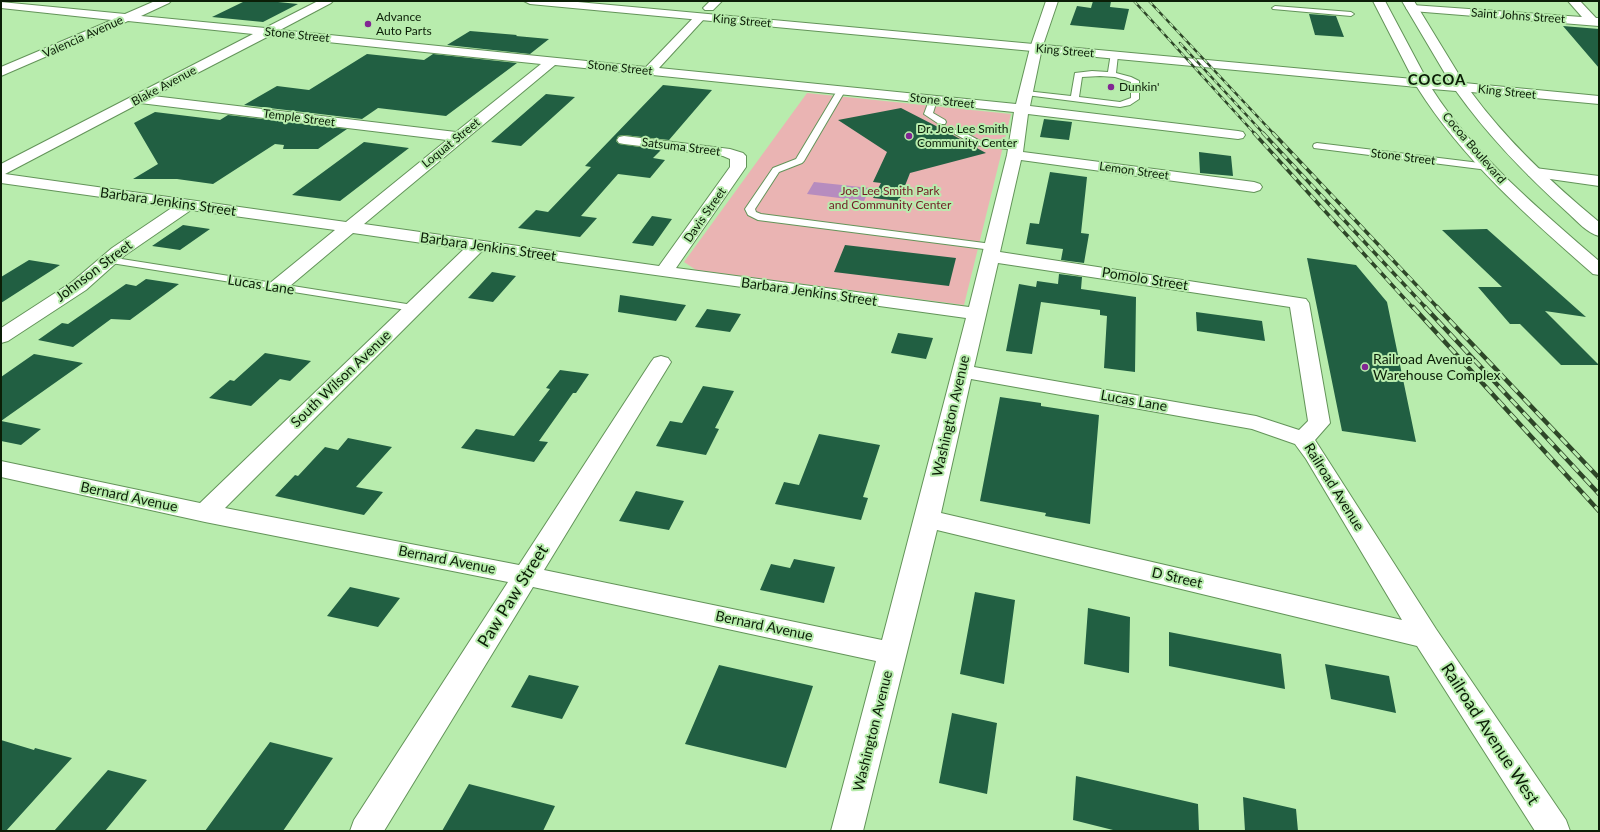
<!DOCTYPE html>
<html>
<head>
<meta charset="utf-8">
<style>
	body { margin:0 }
	#map { position:relative; width:1600px; height:832px; overflow:hidden; background:#b8ecad; font-family:Lato,sans-serif }
	canvas { display:block }
	.frame { position:absolute; inset:0; border:2px solid #0b1e07; pointer-events:none }
</style>
</head>
<body>
<div id="map">
<canvas width="1600" height="832"></canvas>
<div class="frame"></div>
</div>
<script>
const g = document.querySelector('canvas').getContext('2d');
g.lineJoin = 'round';
function fillPath(path, color) { g.fillStyle = color; g.fill(path, 'evenodd'); }
function trace(path, color, width, dash) { g.strokeStyle = color; g.lineWidth = width; g.lineCap = dash ? 'butt' : 'round'; g.setLineDash(dash || []); g.stroke(path); }
function label(font, color, halo, rows, align = 'center') {
  g.font = font + ' Lato,sans-serif'; g.lineWidth = 4; g.setLineDash([]); g.textBaseline = 'middle'; g.strokeStyle = halo; g.fillStyle = color; for (const [text, x, y, turn = 0] of rows) {
    g.save(); g.translate(x, y); g.rotate((+turn || 0) * Math.PI / 180); g.textAlign = isNaN(turn) ? turn : align; if (halo) g.strokeText(text, 0, 0); g.fillText(text, 0, 0); g.restore();
  }
}
const green = new Path2D(`
	M807,93L1011,114L964,305L696,270L684,262Z`);
const water = new Path2D(`
	M814,182L870,188L864,201L807,194Z`);
const building = new Path2D(`
	M245,1H268L298,4L263,22L212,17Z
	M1093,1H1111L1110,7L1129,9L1124,30L1070,25L1077,6L1091,8Z
	M1309,14L1336,16L1344,37L1315,35Z
	M1563,26L1599,29V68Z
	M470,31L517,35L516,36L549,39L530,54L447,45Z
	M367,54L424,60L433,54L517,63L446,116L378,108L362,119L244,105L277,86L309,90Z
	M663,85L712,90L669,140L624,135L618,136L616,141L619,144L661,150L653,158L665,160L650,178L618,174L581,216L597,218L580,237L518,228L536,210L548,212L591,167L585,166Z
	M546,94L575,97L521,146L491,142Z
	M901,108L938,127L986,153L910,173L899,201L873,198L881,183L873,182L887,152L838,120Z
	M155,112L220,120L228,115L347,129L318,149H283L284,145L275,144L213,184L177,179H133L158,164L134,123Z
	M1044,119L1072,122L1069,140L1040,137Z
	M364,142L409,148L340,201L292,195Z
	M1199,152L1231,156L1233,176L1200,173Z
	M1050,172L1087,177L1081,233L1089,234L1084,263L1061,260L1063,249L1026,244L1030,223L1039,224Z
	M652,216L672,219L653,246L632,243Z
	M183,225L210,229L180,250L152,246Z
	M1487,229L1586,317L1545,311L1599,365H1561L1520,324H1510L1478,287H1502L1442,230Z
	M845,245L956,258L949,286L834,272Z
	M1307,258L1356,265L1387,302L1416,442L1342,431Z
	M29,260L60,265L1,303V277Z
	M492,272L516,276L493,302L468,298Z
	M1059,274L1082,277L1081,289L1136,297L1135,372L1104,368L1107,316L1100,315V310L1041,302L1032,354L1006,351L1019,284L1036,287L1037,281L1058,284Z
	M146,279L179,284L130,320L111,319L73,347L38,340L62,323L68,324L126,284L136,286Z
	M620,295L686,305L676,321L618,312Z
	M707,309L741,314L730,332L695,327Z
	M1196,312L1262,321L1265,341L1197,331Z
	M898,333L933,338L926,359L891,353Z
	M265,353L311,361L290,381L280,379L251,406L209,398L230,380L234,381Z
	M34,354L83,363L1,421L41,429L21,445L1,441V377Z
	M560,370L589,374L576,393H573L539,441L548,442L534,462L461,448L476,429L514,436L550,389L546,388Z
	M703,386L734,391L715,428L719,429L706,455L656,446L670,421L682,423Z
	M1000,397L1041,403V406L1099,415L1090,524L1045,516L1046,513L980,501Z
	M819,434L880,445L863,497L868,498L861,520L775,504L784,482L799,485Z
	M348,438L392,447L356,487L383,492L364,515L275,496L295,475L298,476L325,447L338,450Z
	M636,491L684,501L669,530L619,521Z
	M794,559L835,567L824,603L760,590L771,564L790,568Z
	M350,587L400,598L378,627L327,616Z
	M975,592L1015,600L1004,684L960,674Z
	M1088,608L1130,617L1129,673L1084,664Z
	M1169,632L1281,654L1285,689L1169,666Z
	M1325,664L1389,676L1396,713L1331,699Z
	M719,665L813,686L786,768L685,744Z
	M529,675L579,686L562,719L511,707Z
	M952,713L997,723L987,794L939,783Z
	M1,740L34,750L35,748L72,758L6,831H1Z
	M270,742L333,758L283,831H205Z
	M108,770L147,780L105,831H54Z
	M1076,776L1198,804L1199,831H1117L1073,820Z
	M469,784L555,806L543,831H442Z
	M1243,797L1296,809L1298,831H1245Z`);
const service = new Path2D(`
	M1275,6L1351,12L1354,14L1351,16L1273,9L1272,8Z
	M1111,53H1117L1118,55L1116,73L1131,77L1139,81V99L1130,105L1120,107L1026,95L1022,93L1026,91L1071,96L1075,73L1092,71L1108,72ZM1100,76L1115,77L1131,82V98L1120,102L1079,97L1082,77Z
	M838,89H841L845,91L804,161L802,163L779,172L755,209L756,212L761,214L992,244L997,247L996,249L992,250L758,220L748,215L745,209L773,168L796,159Z
	M930,98H936L937,100L933,113L945,120L946,122L945,124H939L924,114Z
	M958,129L980,141L1016,144L1020,147L1016,150L975,145L955,134L954,132L955,130Z
	M1317,143L1488,164L1493,167L1488,170L1314,148L1313,146L1314,144Z
	M109,257L413,305L417,306L419,308L417,310L413,311L105,262L104,260Z`);
const minor = new Path2D(`
	M155,1H171L169,3L141,16L265,28L318,1H333L331,3L280,30L646,67L696,15H704L706,17L704,19L659,68L1016,104L1030,48L1046,1H1058L1042,48L1030,106L1238,131L1243,132L1245,135L1243,138L1238,139L1028,114L1023,152L1254,182L1260,184L1262,187L1260,190L1254,192L1021,160L1000,252L1306,299L1309,303L1330,423L1315,440L1436,629L1566,820L1570,831H1535L1417,646L937,530L863,831H831L876,661L533,587L384,831H350L354,820L508,582L205,522L1,477V461L200,503L464,249L353,233L284,291L277,293L270,291L268,287L270,283L335,230L191,210L124,256L86,290L8,341L1,343V328L72,282L112,248L173,207L1,183V164L253,34L128,21L1,76V67L112,20L1,8V2L125,14ZM269,36L541,64L456,132L153,96ZM555,65L1014,112L1007,155L969,307L676,268L746,167V156L743,153L730,149L624,136L619,137L617,140L619,143L624,144L723,156L730,159V167L659,266L364,224ZM140,103L447,140L346,222L5,174ZM482,251L966,318L882,640L544,570L671,362L668,358L661,356L654,358L651,362L519,565L225,508ZM998,263L1290,307L1308,421L1299,430L1256,416L974,367ZM971,379L1252,429L1295,444L1306,459L1402,620L941,513Z
	M710,1H722L713,10H705L703,8Z
	M1568,1H1580L1596,18H1599V26L1412,11L1408,10L1406,8L1408,6L1412,5L1582,17Z
	M1535,168L1599,176V186L1529,176L1527,173L1529,170Z`);
const primary = new Path2D(`
	M524,1H567L1413,79L1373,1H1385L1427,80L1450,82L1402,1H1414L1464,83L1599,96V104L1471,92C1507,141 1552,183 1599,222V236C1587,233 1577,221 1568,213C1526,175 1488,136 1456,91L1432,89C1475,156 1539,209 1599,261V275L1593,274C1528,217 1463,160 1417,87L530,4Z`);
const railFar2 = new Path2D(`
	M1134,1L1255,134
	M1149,1L1274,134
	M1180,43L1264,134`);
const railFar1 = new Path2D(`
	M1254,133L1413,308
	M1263,133L1426,308
	M1273,133L1438,308`);
const rail = new Path2D(`
	M1413,307L1599,511
	M1425,307L1599,494
	M1437,307L1599,478`);
const markers = [
	[368,24,4,"#812693"],
	[1111,87,4,"#812693"],
	[909,136,4,"#812693"],
	[1365,367,4,"#812693"]
];
const farStreetnames = [
	["Saint Johns Street",1518,16,4],
	["King Street",742,21,5],
	["Stone Street",297,35,6],
	["Valencia Avenue",83,37,-24],
	["King Street",1065,51,5],
	["Stone Street",620,68,6],
	["Blake Avenue",164,86,-28],
	["King Street",1507,92,6],
	["Stone Street",942,101,6],
	["Temple Street",299,118,7],
	["Loquat Street",451,143,-39],
	["Satsuma Street",681,147,7],
	["Cocoa Boulevard",1474,148,49],
	["Stone Street",1403,157,7],
	["Lemon Street",1134,171,8],
	["Davis Street",705,215,-55]
];
const farPoinames = [
	["Advance",376,17],
	["Auto Parts",376,31],
	["Dunkin'",1119,87],
	["Dr. Joe Lee Smith",917,129],
	["Community Center",917,143]
];
const farParknames = [
	["Joe Lee Smith Park",890,191],
	["and Community Center",890,205]
];
const streetNames = [
	["Barbara Jenkins Street",168,202,8],
	["Barbara Jenkins Street",488,247,8],
	["Johnson Street",94,271,-37],
	["Pomolo Street",1145,279,9],
	["Lucas Lane",261,285,9],
	["Barbara Jenkins Street",809,292,8],
	["South Wilson Avenue",341,379,-44],
	["Lucas Lane",1134,401,10],
	["Washington Avenue",951,416,-77],
	["Railroad Avenue",1334,487,58],
	["Bernard Avenue",129,497,12],
	["Bernard Avenue",447,560,11],
	["D Street",1177,578,13],
	["Bernard Avenue",764,626,12],
	["Washington Avenue",873,731,-76]
];
const poiNames = [
	["Railroad Avenue",1373,359],
	["Warehouse Complex",1373,375]
];
const farDistrictnames = [
	["COCOA",1437,80]
];
const nearStreetnames = [
	["Paw Paw Street",513,596,-58],
	["Railroad Avenue West",1490,734,57]
];
fillPath(green, '#eab4b3');
fillPath(water, '#b68cbf');
fillPath(building, '#215f42');
trace(service, '#639459', 2);
trace(minor, '#639459', 2);
trace(primary, '#639459', 2);
fillPath(service, '#fff');
fillPath(minor, '#fff');
fillPath(primary, '#fff');
trace(railFar2, '#2e4728', 2.5);
trace(railFar1, '#2e4728', 3.5);
trace(rail, '#2e4728', 4.5);
trace(railFar2, '#b8ecad', 1.5, [5]);
trace(railFar1, '#b8ecad', 2.5, [7]);
trace(rail, '#b8ecad', 3, [9]);
for (const [x, y, r, color] of markers) { const dot = new Path2D(); dot.arc(x, y, r, 0, 2 * Math.PI); g.fillStyle = color; g.fill(dot); trace(dot, '#b8ecad', 1.5); }
label('12px', '#0b1e07', '#b8ecad', farStreetnames);
label('12px', '#0b1e07', '#b8ecad', farPoinames, 'left');
label('12px', '#711c24', '#b8ecad', farParknames);
label('14px', '#0b1e07', '#b8ecad', streetNames);
label('14px', '#0b1e07', '#b8ecad', poiNames, 'left');
g.letterSpacing = '1px';
label('bold 15px', '#0b1e07', '#b8ecad', farDistrictnames);
g.letterSpacing = '0px';
label('17px', '#0b1e07', '#b8ecad', nearStreetnames);
</script>
</body>
</html>
